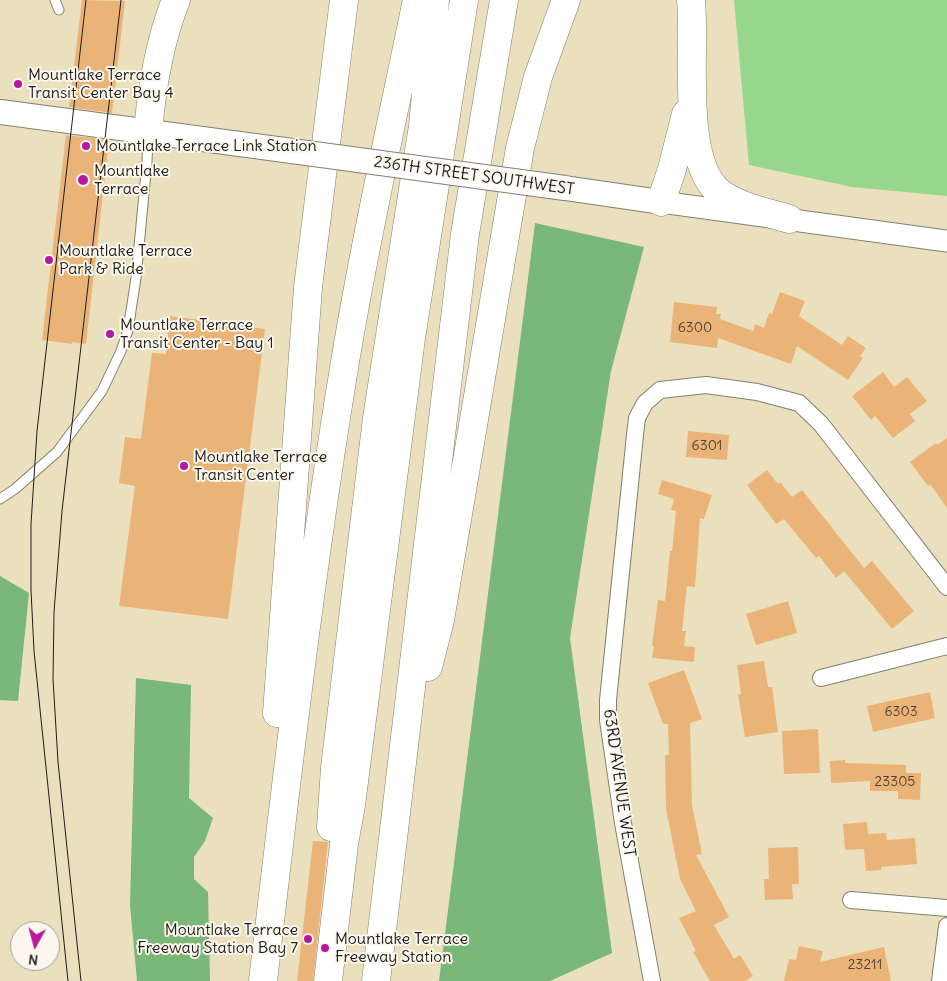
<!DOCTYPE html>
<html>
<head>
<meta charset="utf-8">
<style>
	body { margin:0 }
	#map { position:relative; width:947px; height:981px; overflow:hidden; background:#ebe0be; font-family:Delius,sans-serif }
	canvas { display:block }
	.north { position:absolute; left:10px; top:921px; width:50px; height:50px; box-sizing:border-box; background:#fbf7ec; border:1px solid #a29f99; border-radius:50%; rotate:187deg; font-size:14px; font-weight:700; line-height:20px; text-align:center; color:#1c1c1c }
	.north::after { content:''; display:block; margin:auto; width:18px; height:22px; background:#b5179e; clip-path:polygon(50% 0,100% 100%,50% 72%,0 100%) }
</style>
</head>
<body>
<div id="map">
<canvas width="947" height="981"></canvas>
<div class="north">N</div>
</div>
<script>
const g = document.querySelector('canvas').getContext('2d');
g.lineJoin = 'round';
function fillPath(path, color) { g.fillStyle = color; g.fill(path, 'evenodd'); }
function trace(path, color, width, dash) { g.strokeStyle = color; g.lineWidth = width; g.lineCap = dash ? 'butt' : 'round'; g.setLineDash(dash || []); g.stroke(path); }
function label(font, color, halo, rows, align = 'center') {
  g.font = font + ' Delius,sans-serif'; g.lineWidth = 4; g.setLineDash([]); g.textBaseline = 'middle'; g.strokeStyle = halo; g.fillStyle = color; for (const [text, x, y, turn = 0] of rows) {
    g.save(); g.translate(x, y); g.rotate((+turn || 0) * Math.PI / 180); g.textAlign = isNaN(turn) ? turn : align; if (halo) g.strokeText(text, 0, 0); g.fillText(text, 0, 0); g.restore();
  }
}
const green = new Path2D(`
	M734,0H947V196L852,187L749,165Z`);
const forest = new Path2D(`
	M535,223L644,247L611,371L570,638L612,953L550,981H439Z
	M0,576L29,593L18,701L0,700Z
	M136,678L191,685L189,798L213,818L205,841L194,857V879L208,892L210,981H137L130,905Z`);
const building = new Path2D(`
	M82,0L125,1L112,113L69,107Z
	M66,135L109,140L86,344L72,342V344L42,340Z
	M780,292L805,301L799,316L842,345L848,336L866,348L860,356L863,358L848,380L797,346L791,364L718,338L717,348L670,342L674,302L717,307L716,314H721L720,319L753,331L755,324L764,328L769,313L772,314Z
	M170,316L265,329L228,619L119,606L135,486L119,483L125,437L141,439L152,353L166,354Z
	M883,372L894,387L907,377L927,401L910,414L915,421L893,438L875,416L871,420L852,396Z
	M688,431L729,435L727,460L686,457Z
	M947,438V508L930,484L928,486L910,462L936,443L937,445Z
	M767,470L778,484L780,482L792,497L802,490L864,568L872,561L914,611L892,629L844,571L836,578L819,556L816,558L784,519L776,524L747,485Z
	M662,480L712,495L704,519L700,518L695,587L687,586L682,631H686L684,646L695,647L694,662L652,658L654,646H652L658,600L665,601L670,551H672L676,511L671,510L674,499L658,494Z
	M788,601L797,633L756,645L746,614Z
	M764,661L768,687H772L778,732L745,737L738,695L741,694L737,665Z
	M684,670L702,719L690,723L692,805L702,854L696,855L729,917L714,925L734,959L740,955L753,976L745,981H710L693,952L696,951L679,918L696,911L680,879L666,809L665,755H669L668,724H663L648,683Z
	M930,692L935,718L873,732L867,706Z
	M818,729L820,773L784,774L782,731Z
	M845,760V763L906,765V773H921L920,800L898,799V791H870V781L831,783L830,761Z
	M867,822L868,834L886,833L887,840L915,838L917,864L881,867V870L866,871L864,849L845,850L843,824Z
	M313,841L328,842L313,981H297Z
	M798,847L799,884H792L793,899L765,900L764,879H769L768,848Z
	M799,946L823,951L820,962L884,947L891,981H784L789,959L796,960Z`);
const service = new Path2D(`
	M55,0L59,10
	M0,499L15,489L57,452L102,391L121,351L128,330L136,278L147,162L148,134`);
const minor = new Path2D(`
	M821,678L947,646
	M851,900L947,908
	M652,981L623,823L608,720V700L635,435L637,418L645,403L660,390L706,385L757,392L799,403L821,424L947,587
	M940,981L947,926`);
const tertiary = new Path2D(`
	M661,202L947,241`);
const secondary = new Path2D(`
	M0,112L292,151
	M565,188L661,202`);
const motorway = new Path2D(`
	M691,0C696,48 680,160 719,192C738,207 767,212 789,219
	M148,131C152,86 159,42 176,0
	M661,202L672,169L686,114
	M428,667L440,620L520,148L538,77L566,0
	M277,713L308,287L344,0
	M331,827L335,768L377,418L423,126L435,0
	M263,981C287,774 311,568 345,362C365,241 392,121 417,0
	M328,981L344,844L351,805L411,338L464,0
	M376,981L465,234L504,0`);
const tram = new Path2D(`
	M68,981L34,651L31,590V524L37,431L86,0
	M81,981L58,762L53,679L54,612L62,511L121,0`);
const secondaryBridge = new Path2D(`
	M292,151L565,188`);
const markers = [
	[18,84,5,"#b5179e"],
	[86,146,5,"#b5179e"],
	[83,180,6,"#b5179e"],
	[49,260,5,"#b5179e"],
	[110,334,5,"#b5179e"],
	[184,466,5,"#b5179e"],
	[308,939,5,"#b5179e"],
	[325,948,5,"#b5179e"]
];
const numberNames = [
	["6300",695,328],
	["6301",707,446],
	["6303",901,712],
	["23305",895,782],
	["23211",865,965]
];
const poiNames = [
	["Mountlake Terrace",28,75],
	["Transit Center Bay 4",28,93],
	["Mountlake Terrace Link Station",96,146],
	["Mountlake",94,171],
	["Terrace",94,189],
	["Mountlake Terrace",59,251],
	["Park & Ride",59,269],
	["Mountlake Terrace",120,325],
	["Transit Center - Bay 1",120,343],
	["Mountlake Terrace",194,457],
	["Transit Center",194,475],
	["Mountlake Terrace",298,930,"right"],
	["Freeway Station Bay 7",298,948,"right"],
	["Mountlake Terrace",335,939],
	["Freeway Station",335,957]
];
const streetNames = [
	["236TH STREET SOUTHWEST",474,176,8],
	["63RD AVENUE WEST",619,783,82]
];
fillPath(green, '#97d78d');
fillPath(forest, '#79b878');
fillPath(building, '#eab478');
trace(service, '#847e6d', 11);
trace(minor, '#847e6d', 18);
trace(tertiary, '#847e6d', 23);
trace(secondary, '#847e6d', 26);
trace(motorway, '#847e6d', 29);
trace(service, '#fff', 9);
trace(minor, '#fff', 16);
trace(tertiary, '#fff', 21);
trace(secondary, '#fff', 24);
trace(motorway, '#fff', 28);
trace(tram, '#1c1c1c', 1);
trace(secondaryBridge, '#847e6d', 26, []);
trace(secondaryBridge, '#fff', 24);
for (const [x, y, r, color] of markers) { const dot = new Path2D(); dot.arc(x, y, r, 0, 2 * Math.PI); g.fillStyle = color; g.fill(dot); trace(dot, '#fbf7ec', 2); }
label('14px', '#504233', null, numberNames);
label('16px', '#1c1c1c', '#fbf7ec', poiNames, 'left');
label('16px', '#1c1c1c', '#fbf7ec', streetNames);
</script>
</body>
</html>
